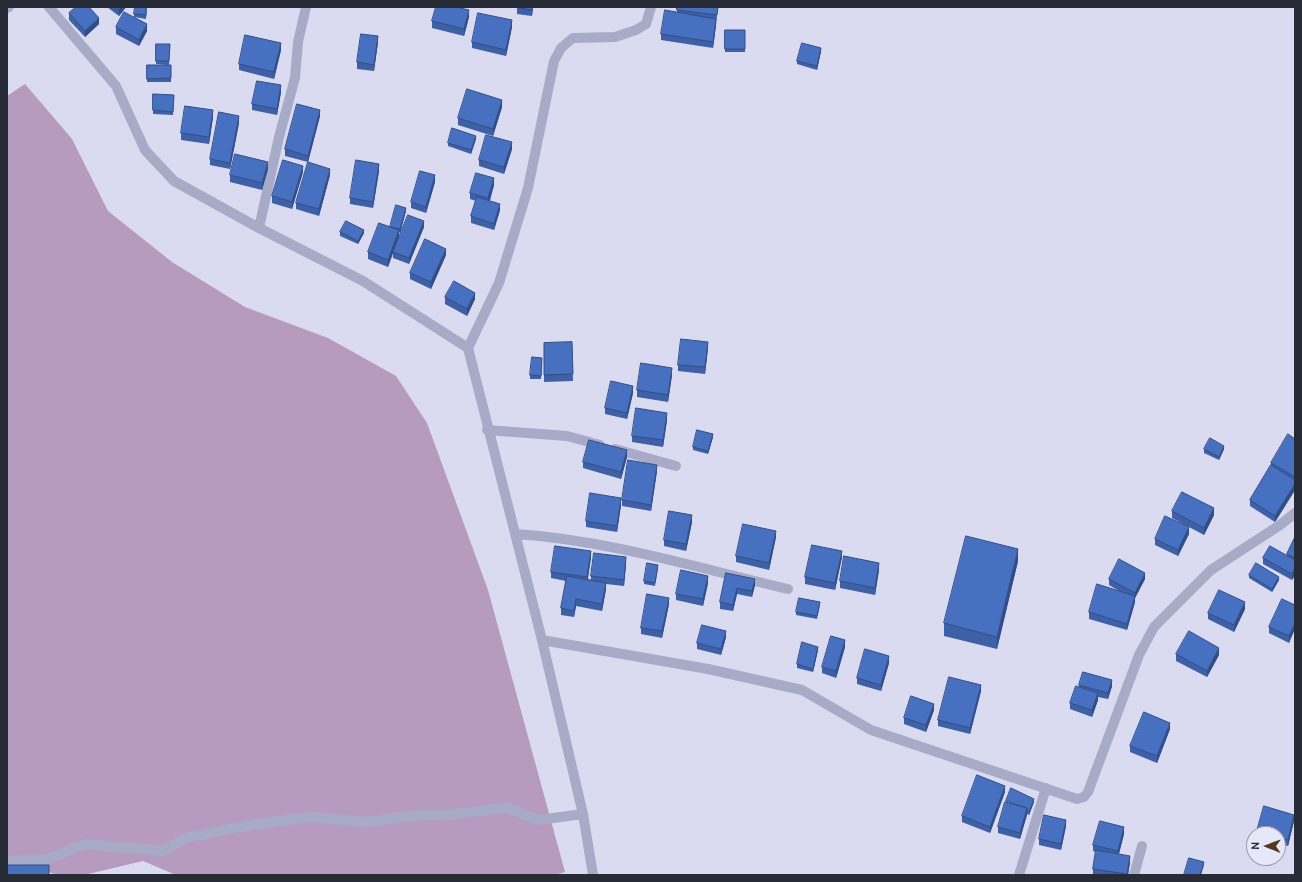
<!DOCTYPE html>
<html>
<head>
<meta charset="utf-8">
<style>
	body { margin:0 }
	#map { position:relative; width:1302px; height:882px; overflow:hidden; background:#dadbf1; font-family:Cabin,sans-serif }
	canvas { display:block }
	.frame { position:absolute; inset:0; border:8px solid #272b35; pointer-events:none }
	.north { position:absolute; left:1246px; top:826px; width:40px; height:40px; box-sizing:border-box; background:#e6e7f8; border:1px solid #9a9caa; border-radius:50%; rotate:271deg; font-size:11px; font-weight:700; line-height:16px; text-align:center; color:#272b35 }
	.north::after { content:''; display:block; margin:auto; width:14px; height:18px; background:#55391e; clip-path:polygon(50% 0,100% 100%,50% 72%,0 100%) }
</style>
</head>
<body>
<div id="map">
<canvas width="1302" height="882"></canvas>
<div class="frame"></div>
<div class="north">N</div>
</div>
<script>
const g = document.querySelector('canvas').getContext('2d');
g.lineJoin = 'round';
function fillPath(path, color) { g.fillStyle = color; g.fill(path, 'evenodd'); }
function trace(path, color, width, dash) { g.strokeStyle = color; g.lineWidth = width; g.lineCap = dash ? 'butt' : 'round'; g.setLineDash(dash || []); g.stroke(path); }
const green = new Path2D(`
	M25,84L72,139L108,211L172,262L245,307L328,338L396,376L427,423L488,590L565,872L554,875H176L143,861L84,875H58L7,859V96Z`);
const minor = new Path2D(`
	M49,7L116,86L145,150L174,181L259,228L363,281L468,348L542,640L583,814L593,875
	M7,8L9,7
	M259,228L279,137L295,78L298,42L306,7
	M468,348L499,283L528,188L554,61L561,48L573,38L615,37L636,30L646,24L651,7
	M487,430L567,436L600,445
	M615,449L676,466
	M516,534C608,540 698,568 788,589
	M542,640L708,669L802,690L871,730L1077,799L1084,797L1088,792L1139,655L1154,627L1211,570L1280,525L1295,513
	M7,861L48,859L85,844L163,851L185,838L250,825L308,817L366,822L419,815H444L508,808L538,820L583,814
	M1019,875L1046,788
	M1134,875L1142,846`);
const wall = new Path2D(`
	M107,7H126L119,16Z
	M147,7L146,19L134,17V14Z
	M517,7H533L532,16L517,14Z
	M677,7H718L716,25L713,48L661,40V34L677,12Z
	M69,13L99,24L85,37L69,20Z
	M469,17L464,36L432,28V21Z
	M116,27L147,31L139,46L116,34Z
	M512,27L506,56L472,48V42Z
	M725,30H745V52H725Z
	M378,42L374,71L357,69V62Z
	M156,44H170L169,65L156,64Z
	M281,50L274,79L239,70V64Z
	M821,51L817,70L797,64V61Z
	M147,65L171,78V82H147Z
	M281,92L277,115L252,110V104Z
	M153,94L174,95L173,115L153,114Z
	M502,107L493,136L458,125V118Z
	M320,116L308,162L285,156V149Z
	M213,117L209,144L181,140V133Z
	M239,123L230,169L210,165V159Z
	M476,139L471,154L448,146V143Z
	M512,149L504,174L479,166V160Z
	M268,169L262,190L230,182V175Z
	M379,171L373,208L350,204V198Z
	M303,172L292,209L272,203V196Z
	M330,175L319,216L296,209V203Z
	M435,182L426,213L411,208V202Z
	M494,185L490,201L500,210L494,230L471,223V216L476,201L470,199V193Z
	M406,211L400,233L399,232V237L424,227L409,264L393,258V252L388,267L368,259V252Z
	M340,232L364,233L358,244L340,236Z
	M446,255L431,289L410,279V273Z
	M445,297L475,299L467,316L445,304Z
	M572,342L573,381L544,382V343Z
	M708,348L705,374L678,371V365Z
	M542,361L541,379H530V375Z
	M672,375L668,402L637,397V390Z
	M633,393L627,419L605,414V408Z
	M667,420L663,447L632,442V436Z
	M713,437L708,454L693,450V447Z
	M1295,439V490L1275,522L1250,506V500L1271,465V463Z
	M1204,449H1224L1219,460L1204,453Z
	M627,457L621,479L583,468V462Z
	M657,471L651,511L622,506V500Z
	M621,505L617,532L586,527V521Z
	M1172,511L1214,515L1204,535L1172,518Z
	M692,522L686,551L664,546V540Z
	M1189,534L1178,556L1155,545V539Z
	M776,537L769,570L736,562V556Z
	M1295,537V575L1292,580L1263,564V558L1287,555V554Z
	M591,557L588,579L591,580V576L626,563L624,586L606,584V589L602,611L576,606L574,617L561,615V608L566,581L551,578V572Z
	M842,557L835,590L805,584V577Z
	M1018,561L997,649L944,636V623Z
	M658,568L655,586L644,584V581Z
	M879,570L875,595L840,588V581Z
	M726,573L755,585L752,597L737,594L733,611L720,609V602Z
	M1249,575L1279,580L1272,592L1249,578Z
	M1109,579H1145L1135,598V602L1127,630L1089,619V612L1121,592L1109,585Z
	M708,583L703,606L676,600V594Z
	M669,604L662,638L641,634V628Z
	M820,605L817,619L796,615V612Z
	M1295,605L1289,643L1269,633V627Z
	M1245,609L1234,632L1208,619V613Z
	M726,637L721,655L697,649V643Z
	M845,647L836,678L822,673V667Z
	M818,650L813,672L797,668V664Z
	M1176,654L1219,655L1207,677L1176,661Z
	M889,663L881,691L857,684V678Z
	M1079,685L1112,686L1108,699L1098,697V700L1092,717L1070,709V703L1079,687Z
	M981,691L970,734L938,726V720Z
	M934,710L926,732L904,724V718Z
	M1170,729L1157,763L1130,752V746Z
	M1005,792L990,833L962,822V816Z
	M1034,802L1029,815L1027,814L1020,839L998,833V827Z
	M1294,821L1288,846L1278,843V834H1257V831Z
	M1066,826L1061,850L1039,845V839Z
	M1124,834L1119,854L1130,862L1128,875H1093V869L1096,852L1093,851V845Z`);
const shadedWall = new Path2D(`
	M121,7H126L119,16V10Z
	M532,7H533L532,16Z
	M469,10V17L464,36V29Z
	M99,18V24L85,37V31Z
	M716,19V25L713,48V42Z
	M512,20V27L506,56V50Z
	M147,24V31L139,46V40Z
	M378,36V42L374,71V65Z
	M281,43V50L274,79V72Z
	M821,48V51L817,70V66Z
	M281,85V92L277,115V109Z
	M502,100V107L493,136V129Z
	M213,110V117L209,144V137Z
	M320,110V116L308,162V156Z
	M239,116V123L230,169V163Z
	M476,136V139L471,154V150Z
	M512,142V149L504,174V167Z
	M268,162V169L262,190V183Z
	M379,164V171L373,208V202Z
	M303,166V172L292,209V202Z
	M330,169V175L319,216V209Z
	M435,175V182L426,213V207Z
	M494,178V185L488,204V198Z
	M500,204V210L494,230V224Z
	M406,208V211L400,233V229Z
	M424,221V227L409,264V258Z
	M364,230V233L358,244V241Z
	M399,230V237L388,267V260Z
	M446,249V255L431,289V282Z
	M475,293V299L467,316V309Z
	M708,342V348L705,374V367Z
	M672,368V375L668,402V395Z
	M633,386V393L627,419V413Z
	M667,413V420L663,447V440Z
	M713,434V437L708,454V451Z
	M1224,446V449L1219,460V457Z
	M627,450V457L621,479V472Z
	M657,465V471L651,511V505Z
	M1295,484V490L1275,522V516Z
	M621,498V505L617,532V526Z
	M1214,508V515L1204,535V528Z
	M692,515V522L686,551V544Z
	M1189,527V534L1178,556V550Z
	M776,531V537L769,570V563Z
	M1018,549V561L997,649V637Z
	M591,551V557L587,583V577Z
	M842,551V557L835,590V583Z
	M626,557V563L624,586V580Z
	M879,563V570L875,595V588Z
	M1295,568V575L1292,580V574Z
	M1145,573V579L1135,598V602L1127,630V624L1135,598V593Z
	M708,576V583L703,606V599Z
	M1279,577V580L1272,592V589Z
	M755,579V585L752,597V591Z
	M606,583V589L602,611V604Z
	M737,588V594L733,611V605Z
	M669,598V604L662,638V631Z
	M576,599V606L574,617V611Z
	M1245,602V609L1234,632V625Z
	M1295,623V629L1289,643V636Z
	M726,631V637L721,655V649Z
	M845,640V647L836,678V671Z
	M818,647V650L813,672V669Z
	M1219,648V655L1207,677V671Z
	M889,656V663L881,691V685Z
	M1112,680V686L1108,699V693Z
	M981,685V691L970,734V728Z
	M1098,693V700L1092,717V710Z
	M934,704V710L926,732V725Z
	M1170,723V729L1157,763V756Z
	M1005,786V792L990,833V827Z
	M1034,799V802L1029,815V812Z
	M1027,808V815L1020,839V833Z
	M1294,815V821L1288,846V840Z
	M1066,820V826L1061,850V844Z
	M1124,827V834L1118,857V851Z
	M1130,856V862L1128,875H1127Z
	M1204,862V865L1201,875H1200Z`);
const building = new Path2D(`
	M76,7H89L99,18L85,31L69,13Z
	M116,7H121L119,10Z
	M135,7H146V15L134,14Z
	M436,7H456L469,10L464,29L432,21Z
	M517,7H532V10Z
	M677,7H718L717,15L677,10Z
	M665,10L716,19L713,42L661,34Z
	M124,12L147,24L139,40L116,27Z
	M478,13L512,20L506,50L472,42Z
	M725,30H745V49H725Z
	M361,34L378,36L374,65L357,62Z
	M245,35L281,43L274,72L239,64Z
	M802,43L821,48L817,66L797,61Z
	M156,44H170L169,61H156Z
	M147,65H171V78L147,79Z
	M257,81L281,85L277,109L252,104Z
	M467,89L502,100L493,129L458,118Z
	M153,94L174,95L173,112L153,110Z
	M297,104L320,110L308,156L285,149Z
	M185,106L213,110L209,137L181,133Z
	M219,112L239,116L230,163L210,159Z
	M452,128L476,136L471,150L448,143Z
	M486,135L512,142L504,167L479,160Z
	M235,154L268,162L262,183L230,175Z
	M283,160L303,166L292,202L272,196Z
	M356,160L379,164L373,202L350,198Z
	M308,162L330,169L319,209L296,203Z
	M420,171L435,175L426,207L411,202Z
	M476,173L494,178L488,198L470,193Z
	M477,197L500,204L494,224L471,216Z
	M396,205L406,208L400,229L390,227Z
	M408,215L424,221L409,258L393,252Z
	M346,221L364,230L358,241L340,232Z
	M379,223L399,230L388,260L368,252Z
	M425,239L446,249L431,282L410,273Z
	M454,281L475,293L467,309L445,297Z
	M681,339L708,342L705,367L678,365Z
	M572,342L573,374L544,375V343Z
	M532,357L542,358L541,376L530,375Z
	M641,363L672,368L668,395L637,390Z
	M611,381L633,386L627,413L605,408Z
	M636,408L667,413L663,440L632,436Z
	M697,430L713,434L708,451L693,447Z
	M1288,434L1295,439V477L1271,463Z
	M1210,438L1224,446L1219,457L1204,449Z
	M589,440L627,450L621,472L583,462Z
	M628,460L657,465L651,505L622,500Z
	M1271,465L1295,480V484L1275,516L1250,500Z
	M1182,492L1214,508L1204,528L1172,511Z
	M590,493L621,498L617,526L586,521Z
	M669,511L692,515L686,544L664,540Z
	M1165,516L1189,527L1178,550L1155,539Z
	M743,524L776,531L769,563L736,556Z
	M966,536L1018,549L997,637L944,623Z
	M1295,537V558L1287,554Z
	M812,545L842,551L835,583L805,577Z
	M555,546L591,551L587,577L551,572Z
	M1270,546L1295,560V568L1292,574L1263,558Z
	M594,553L626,557L624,580L591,576Z
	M844,556L879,563L875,588L840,581Z
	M1119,559L1145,573L1135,593L1109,579Z
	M647,563L658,565L655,583L644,581Z
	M1256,563L1279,577L1272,589L1249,575Z
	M681,570L708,576L703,599L676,594Z
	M726,573L755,579L752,591L737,588L733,605L720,602Z
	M567,576L606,583L602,604L576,599L574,611L561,608Z
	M1097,584L1135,596L1127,624L1089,612Z
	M1219,590L1245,602L1234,625L1208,613Z
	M647,594L669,598L662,631L641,628Z
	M799,598L820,602L817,616L796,612Z
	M1282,599L1295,605V623L1289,636L1269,627Z
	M702,625L726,631L721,649L697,643Z
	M1189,631L1219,648L1207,671L1176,654Z
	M831,636L845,640L836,671L822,667Z
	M802,642L818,647L813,669L797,664Z
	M865,649L889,656L881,685L857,678Z
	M1083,672L1112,680L1108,693L1079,685Z
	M949,677L981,685L970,728L938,720Z
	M1076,686L1098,693L1092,710L1070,703Z
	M911,696L934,704L926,725L904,718Z
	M1144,712L1170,723L1157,756L1130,746Z
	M977,775L1005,786L990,827L962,816Z
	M1011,788L1034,799L1029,812L1027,811V808L1006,801Z
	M1005,802L1027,808L1020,833L998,827Z
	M1264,806L1294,815L1288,840L1278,837V834H1268L1257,831Z
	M1044,815L1066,820L1061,844L1039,839Z
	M1100,821L1124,827L1118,851L1093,845Z
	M1096,850L1130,856L1127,874L1093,869Z
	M1189,858L1204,862L1200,875H1184Z
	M7,865H49V875H7Z`);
fillPath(green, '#b69bbf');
trace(minor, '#a7abc8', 10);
fillPath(wall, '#3d60a6');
fillPath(shadedWall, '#324e87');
fillPath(building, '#4770c1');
trace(building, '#324e87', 1);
</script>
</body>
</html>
